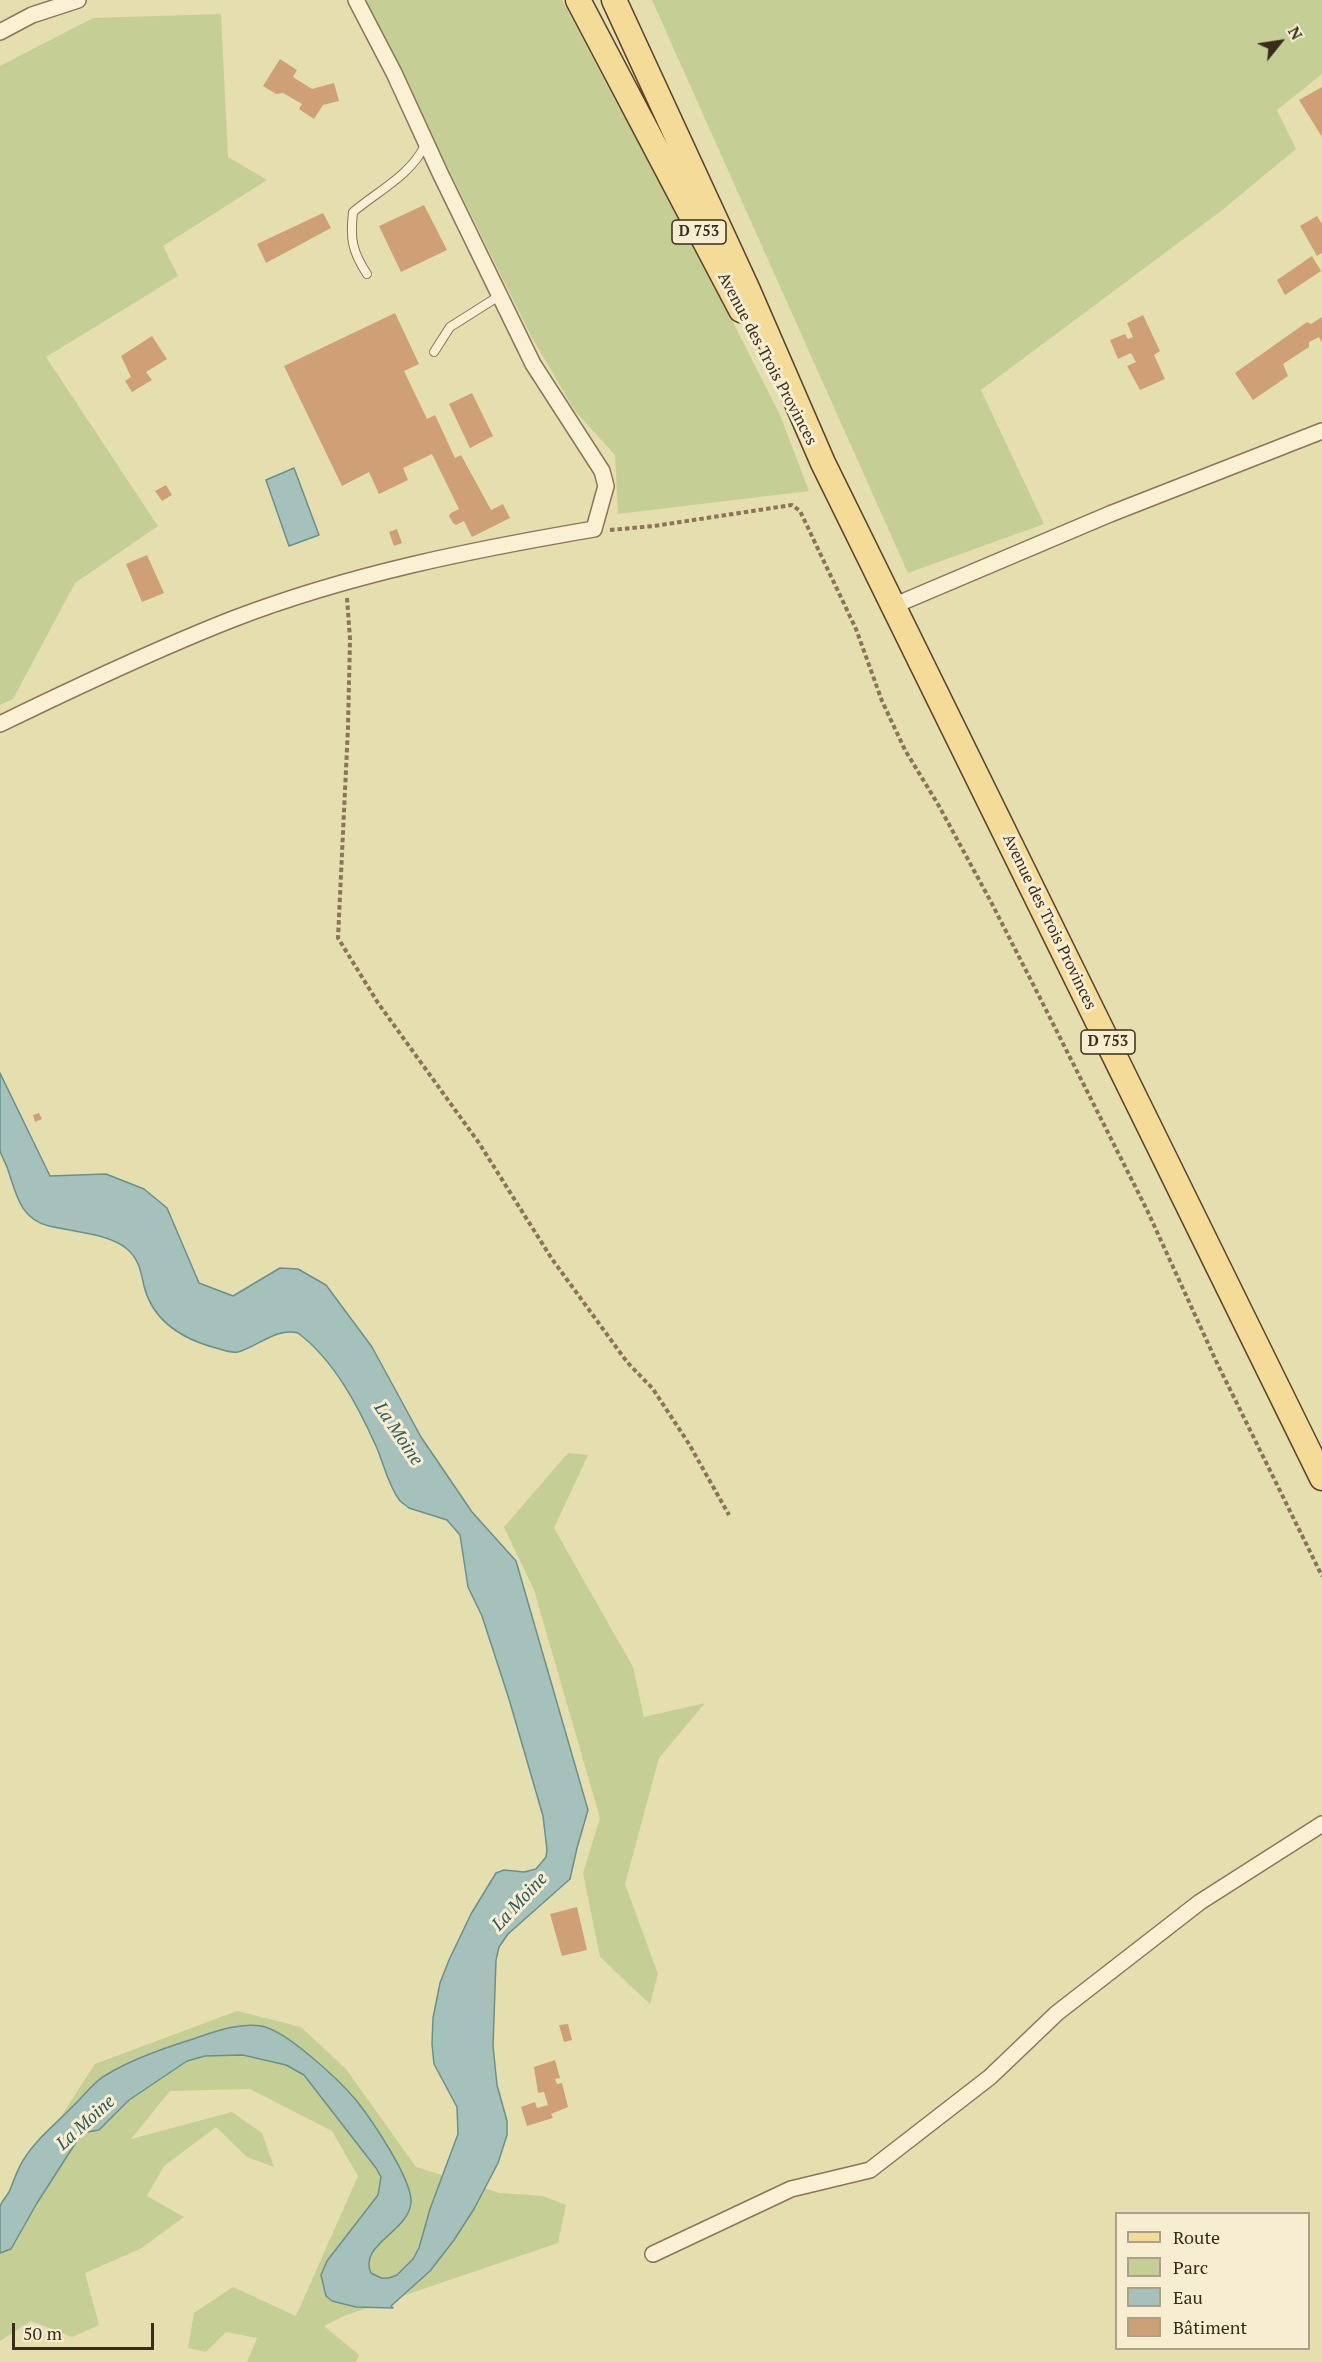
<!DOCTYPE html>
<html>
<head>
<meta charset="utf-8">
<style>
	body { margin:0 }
	#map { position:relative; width:1322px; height:2362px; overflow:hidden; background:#f0e4c2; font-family:"PT Serif",serif }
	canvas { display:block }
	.legend { position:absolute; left:1115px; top:2212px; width:195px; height:138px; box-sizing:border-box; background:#f7eed2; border:2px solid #aba08a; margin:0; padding:8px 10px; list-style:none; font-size:18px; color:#392c1d }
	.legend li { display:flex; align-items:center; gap:12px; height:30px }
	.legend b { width:30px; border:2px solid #aba08a }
	.north { position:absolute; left:1250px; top:12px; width:60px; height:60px; -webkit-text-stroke:4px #f7eed2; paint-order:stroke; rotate:60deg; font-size:16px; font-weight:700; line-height:24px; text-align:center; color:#392c1d }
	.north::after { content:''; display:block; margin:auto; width:21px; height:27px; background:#392c1d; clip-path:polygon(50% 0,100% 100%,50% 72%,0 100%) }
	.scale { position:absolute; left:12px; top:2323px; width:142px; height:27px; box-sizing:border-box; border:3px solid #392c1d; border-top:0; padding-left:8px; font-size:18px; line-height:21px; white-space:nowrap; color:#392c1d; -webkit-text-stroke:4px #f7eed2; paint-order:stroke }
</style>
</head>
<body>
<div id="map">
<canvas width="1322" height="2362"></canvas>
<ul class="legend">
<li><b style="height:8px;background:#f4dc98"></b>Route</li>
<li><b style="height:16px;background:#c5ce95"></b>Parc</li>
<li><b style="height:16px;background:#a4c2bb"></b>Eau</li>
<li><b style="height:16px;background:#cfa076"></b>Bâtiment</li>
</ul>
<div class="north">N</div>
<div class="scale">50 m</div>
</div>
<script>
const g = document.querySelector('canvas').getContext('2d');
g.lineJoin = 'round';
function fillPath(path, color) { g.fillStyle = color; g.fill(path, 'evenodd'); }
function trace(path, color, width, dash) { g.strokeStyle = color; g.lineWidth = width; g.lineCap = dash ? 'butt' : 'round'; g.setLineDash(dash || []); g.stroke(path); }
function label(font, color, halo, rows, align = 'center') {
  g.font = font + ' "PT Serif",serif'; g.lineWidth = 6; g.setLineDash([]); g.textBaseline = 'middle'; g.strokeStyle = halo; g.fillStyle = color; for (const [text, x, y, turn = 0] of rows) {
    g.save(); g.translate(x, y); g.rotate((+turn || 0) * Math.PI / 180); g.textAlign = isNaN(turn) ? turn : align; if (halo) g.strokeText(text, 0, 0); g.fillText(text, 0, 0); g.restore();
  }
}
const farmland = new Path2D(`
	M0,0H1322V2362H0ZM1116,2214H1308V2348H1116Z`);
const green = new Path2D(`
	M365,0H562L619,108L638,135L780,415L809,491L618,514L615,455L575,411L531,336Z
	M652,0H1322V74L1277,110L1296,149L1221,211L981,390L1044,524L908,573Z
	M221,14L228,157L267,180L163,246L178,276L46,357L158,526L75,583L13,699L0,705V66L93,18Z
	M568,1453L588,1455L554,1528L633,1667L644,1717L705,1703L659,1758L625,1884L658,1974L650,2004L600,1957L583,1873L600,1818L534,1590L504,1527Z
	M237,2011L301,2027L346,2069L416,2167L500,2193L543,2196L566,2205L558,2243L344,2316L324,2326L359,2355L356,2362H247L257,2338L226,2332L206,2352L188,2348L194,2313L233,2287L296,2316L358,2176L332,2131L250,2089L170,2091L131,2139L232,2112L262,2133L274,2167L247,2157L216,2127L164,2166L147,2196L184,2217L140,2249L85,2273L99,2325L72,2337L31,2321L0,2341V2211L95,2064Z`);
const water = new Path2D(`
	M294,468L319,535L289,546L266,480Z
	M0,1073L50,1176L106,1174L144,1189L167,1208L199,1283L233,1296L280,1268L298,1269L326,1285L372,1347L421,1437L472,1512L516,1561L588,1810L577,1848L570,1879L508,1934L499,1947L496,1960L493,2046L497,2085L507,2121V2135L498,2163L474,2209L454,2240L430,2271L391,2306L393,2308L356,2307L332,2301L326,2296L321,2275L327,2261L378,2195L381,2177L376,2168L304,2075L286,2065L243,2055L205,2056L187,2061L129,2100L99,2130L82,2133L37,2203L11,2249L0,2253C0,2238 0,2222 0,2207C1,2202 6,2197 9,2192C14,2181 17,2169 24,2159C36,2139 57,2123 73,2106C84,2096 93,2082 106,2075C132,2059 161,2049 190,2040C211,2033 238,2022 261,2026C286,2030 339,2080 356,2100C371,2119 413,2180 411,2203C408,2232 358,2245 371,2273L381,2278H389L397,2275L413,2259L419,2248L430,2209L458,2134L457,2107L434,2064L432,2044L433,2018L440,1983L449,1960L471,1914L496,1873L504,1870L524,1872L536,1869L546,1857L547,1850L543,1816L509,1699L482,1616L468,1587L460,1535L447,1520L409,1508L400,1501C388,1485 384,1464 376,1446C358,1406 334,1360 298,1333C277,1327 257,1347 238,1352C231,1353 222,1350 216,1348C182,1339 153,1322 144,1286C141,1272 139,1259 127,1249C110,1234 71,1231 49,1226C19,1219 16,1192 7,1167C5,1161 1,1156 0,1150C0,1125 0,1098 0,1073Z`);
const building = new Path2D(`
	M280,59L297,70L293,77L312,89L334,83L339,101L323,105L314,119L299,109L302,104L283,93L276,94L263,86Z
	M1322,87V137L1299,100Z
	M424,205L447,250L401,272L379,226Z
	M323,213L331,228L266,263L257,244Z
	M1317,216L1322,224V253L1317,256L1300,226Z
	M1312,256L1321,271L1285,295L1277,280Z
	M395,313L419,364L404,371L427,419L435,415L455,458L461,455L491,510L503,504L510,518L472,537L464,521L456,525L453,523L449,516L451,513L459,509L432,454L403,468L408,480L379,494L369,472L342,486L284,366Z
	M1143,315L1160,351L1154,355L1165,379L1140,390L1127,366L1136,362L1131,353L1118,359L1110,340L1125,334L1128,339L1133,337L1127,323Z
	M1322,317V343L1319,337L1309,342V347L1283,364L1288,376L1253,400L1235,373L1307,322L1311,324Z
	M152,336L167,359L146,372L152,380L132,392L125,381L131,377L121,356Z
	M472,393L493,436L470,448L449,404Z
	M166,485L172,495L162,501L155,491Z
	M397,529L402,543L394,546L389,532Z
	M147,555L164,593L142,602L126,564Z
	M39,1113L42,1119L35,1122L33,1115Z
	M577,1907L587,1950L562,1956L550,1914Z
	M568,2024L572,2040L564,2042L559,2025Z
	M555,2060L560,2078L555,2079L557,2084L562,2083L568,2107L551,2114L553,2118L527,2126L521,2107L535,2102L537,2108L548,2105L544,2092L538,2093L534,2067Z`);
const path = new Path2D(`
	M610,530L654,526L792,505L800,511L856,629L882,701L905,750L939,806L990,900L1038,994L1147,1210L1217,1363L1322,1576
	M347,598L350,639L348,727L338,938L378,1003L479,1143L552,1259L627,1362L653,1389L689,1444L729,1515`);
const lane = new Path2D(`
	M367,274C352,251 350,239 353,212C378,191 411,175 425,145
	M434,352L450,327L499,296`);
const street = new Path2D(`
	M0,32L32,15L78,0
	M893,606L1110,514L1322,431
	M0,724C76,687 154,650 233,619C350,574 471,550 594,529L606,486L602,471L533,364L440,173L394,73L356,0
	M653,2254L791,2189L870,2170L990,2077L1057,2013L1200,1902L1322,1824`);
const primary = new Path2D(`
	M578,0L741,310
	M614,0L747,288L823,463L1322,1478`);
const shields = [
	[699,232,54],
	[1108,1042,54]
];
const shieldNames = [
	["D 753",699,232],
	["D 753",1108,1042]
];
const streetNames = [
	["Avenue des Trois Provinces",767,359,62],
	["Avenue des Trois Provinces",1049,922,64]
];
const waterNames = [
	["La Moine",398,1434,56],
	["La Moine",520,1902,-47],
	["La Moine",86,2123,-42]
];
fillPath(farmland, '#e5dfaf');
fillPath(green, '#c5ce95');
fillPath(water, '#a4c2bb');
trace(water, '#6b9089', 1.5);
fillPath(building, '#cfa076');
trace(lane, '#8a7558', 10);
trace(street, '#8a7558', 18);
trace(primary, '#58432d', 27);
trace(path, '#8a7558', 4, [4.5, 3]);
trace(lane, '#faf1d5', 8);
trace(street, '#faf1d5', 15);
trace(primary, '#f4dc98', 24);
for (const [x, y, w] of shields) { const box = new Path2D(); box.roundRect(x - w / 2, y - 12, w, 24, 4.5); g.fillStyle = '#f7eed2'; g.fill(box); trace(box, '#392c1d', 1.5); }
label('bold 15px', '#392c1d', null, shieldNames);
label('16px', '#392c1d', '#f7eed2', streetNames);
label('italic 18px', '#2c5959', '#f7eed2', waterNames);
</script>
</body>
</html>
